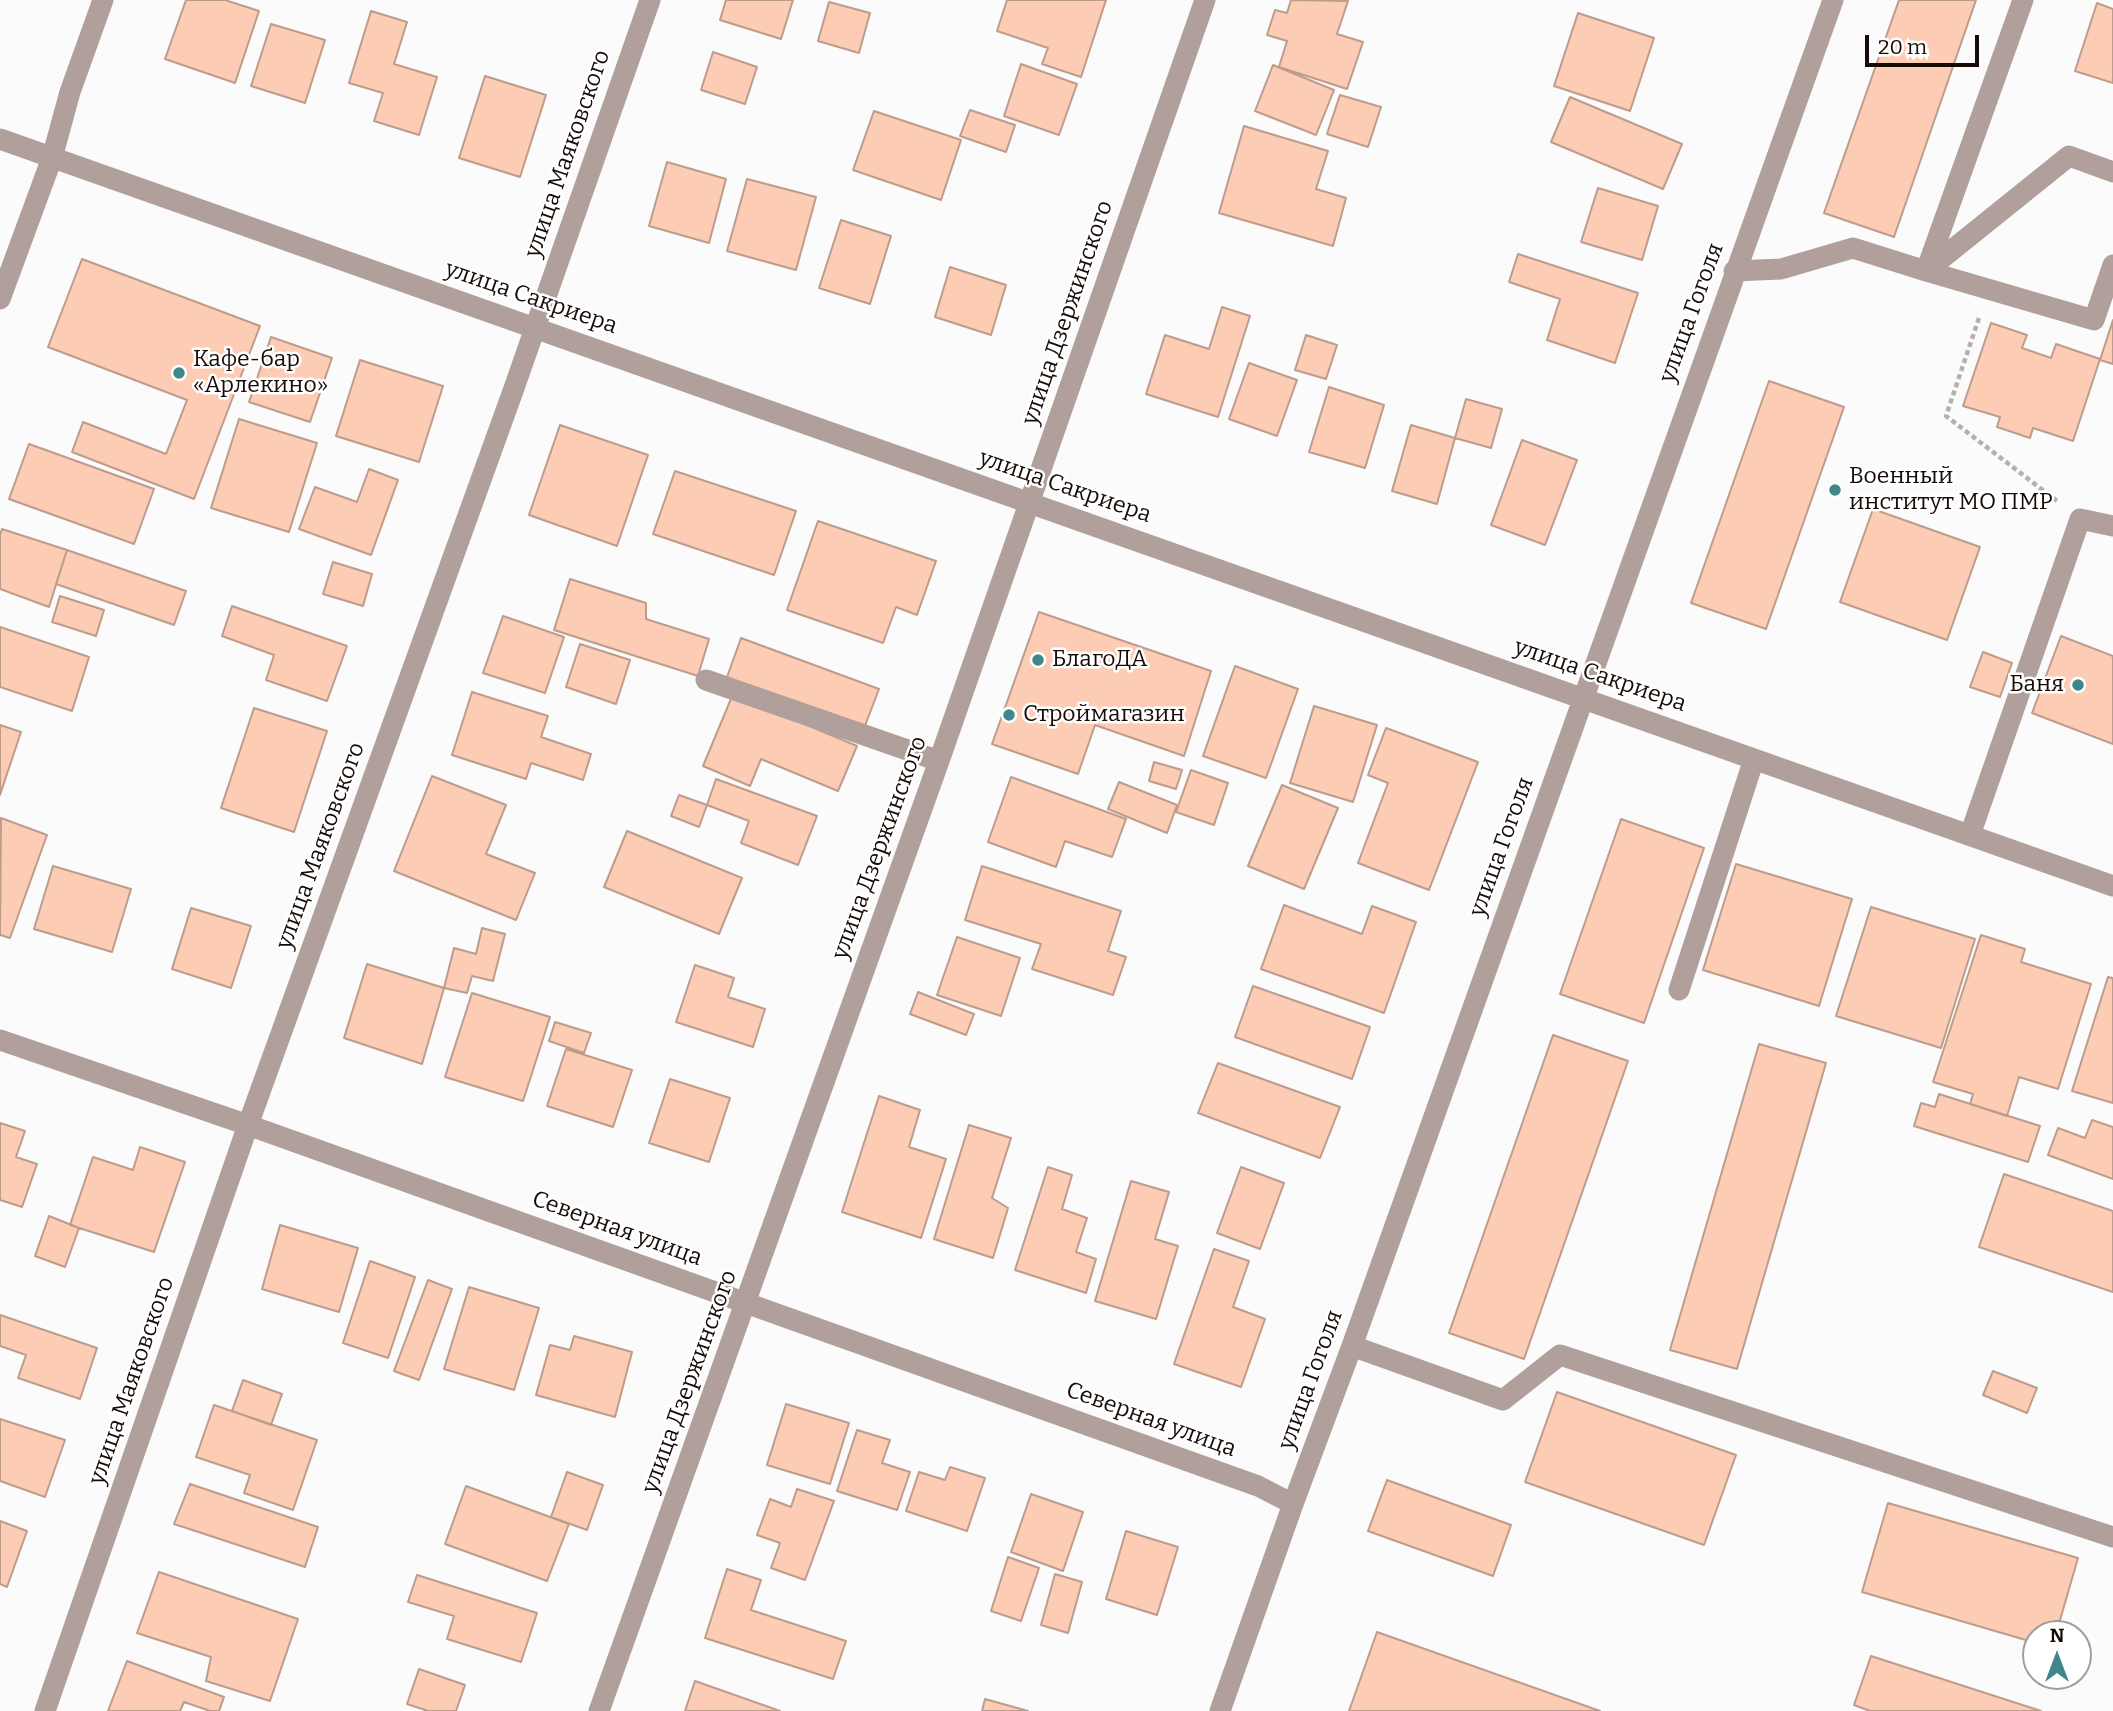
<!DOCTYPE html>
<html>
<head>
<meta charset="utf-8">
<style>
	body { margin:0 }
	#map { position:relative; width:2113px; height:1711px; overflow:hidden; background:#fbfbfb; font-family:Bitter,serif }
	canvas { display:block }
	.north { position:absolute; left:2022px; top:1620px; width:70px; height:70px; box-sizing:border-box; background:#fff; border:2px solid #a29d9b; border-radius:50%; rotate:0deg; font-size:19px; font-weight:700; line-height:28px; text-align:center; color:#160b06 }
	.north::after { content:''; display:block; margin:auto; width:24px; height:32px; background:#3f8788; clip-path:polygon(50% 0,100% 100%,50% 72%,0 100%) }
	.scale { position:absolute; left:1865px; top:35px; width:114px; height:32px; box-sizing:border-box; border:4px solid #160b06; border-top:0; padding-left:9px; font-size:21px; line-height:24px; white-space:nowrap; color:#160b06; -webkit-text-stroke:5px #fff; paint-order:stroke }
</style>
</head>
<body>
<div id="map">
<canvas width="2113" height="1711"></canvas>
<div class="north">N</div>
<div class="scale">20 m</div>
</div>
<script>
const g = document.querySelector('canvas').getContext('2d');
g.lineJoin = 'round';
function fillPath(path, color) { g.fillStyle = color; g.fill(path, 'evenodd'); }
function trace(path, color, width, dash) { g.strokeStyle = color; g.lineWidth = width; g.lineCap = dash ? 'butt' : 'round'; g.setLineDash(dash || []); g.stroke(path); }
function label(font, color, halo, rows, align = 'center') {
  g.font = font + ' Bitter,serif'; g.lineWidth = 5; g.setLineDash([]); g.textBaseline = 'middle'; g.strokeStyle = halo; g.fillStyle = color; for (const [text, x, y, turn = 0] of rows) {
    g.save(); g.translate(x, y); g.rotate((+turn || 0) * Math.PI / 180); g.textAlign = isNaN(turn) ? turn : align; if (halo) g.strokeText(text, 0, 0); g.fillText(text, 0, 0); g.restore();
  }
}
const building = new Path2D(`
	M186,0H225L259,11L235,83L165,59Z
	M726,0H793L781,39L720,20Z
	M1007,0H1106L1081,77L1042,64L1048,48L997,31Z
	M1291,0L1348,1L1337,34L1363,42L1347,89L1279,67L1287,41L1267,35L1275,10L1287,13Z
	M1899,0H1976L1894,237L1824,213Z
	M829,2L870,13L859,53L818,41Z
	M2097,3L2113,9V83L2075,71Z
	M371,11L407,22L394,64L437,77L419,135L374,121L383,93L349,83Z
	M1578,13L1654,38L1630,111L1554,86Z
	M271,24L325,40L305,103L251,86Z
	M713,52L757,67L745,104L701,90Z
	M1021,64L1077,84L1059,135L1004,116Z
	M1273,65L1334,90L1316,135L1255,111Z
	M485,76L546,95L520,177L459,158Z
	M1340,95L1381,107L1368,147L1327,134Z
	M1570,97L1682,144L1663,189L1551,142Z
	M970,110L1015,125L1006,152L960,136Z
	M874,111L961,140L941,200L853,170Z
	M1244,126L1328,151L1316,189L1346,198L1333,246L1219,213Z
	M667,162L726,179L709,243L649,226Z
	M747,179L816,197L796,270L727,251Z
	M1598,188L1658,206L1642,260L1581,242Z
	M841,220L891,236L870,304L819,288Z
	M1518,254L1638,293L1615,363L1547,340L1560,299L1509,282Z
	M82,259L260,326L194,499L72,452L83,422L166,454L187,400L48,347Z
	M950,267L1006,285L991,335L935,317Z
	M1222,307L1250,316L1218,417L1146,394L1165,335L1209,349Z
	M2113,320V364L2100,360Z
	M1991,323L2027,335L2022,348L2051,358L2056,344L2100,359L2073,441L2033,428L2030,438L1997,427L2000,417L1963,406Z
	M1306,335L1337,345L1326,379L1295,370Z
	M271,337L332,358L310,422L249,402Z
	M360,360L443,386L419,462L336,436Z
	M1249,363L1297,380L1277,436L1229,419Z
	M1769,381L1844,407L1766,629L1691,603Z
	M1329,387L1384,405L1365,468L1309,452Z
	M1466,399L1502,409L1491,448L1455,438Z
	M239,419L317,443L289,532L211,508Z
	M560,425L648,455L617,546L529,515Z
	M1411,425L1455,438L1437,504L1392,491Z
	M1522,440L1577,460L1545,545L1491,525Z
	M29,444L154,489L134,544L9,499Z
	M369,469L398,480L371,555L299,529L315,487L357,502Z
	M675,471L796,511L774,575L653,534Z
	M1873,509L1980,547L1947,640L1840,602Z
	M818,521L936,561L917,615L896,607L883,643L787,610Z
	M2,529L67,550L49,607L0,589V535Z
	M67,550L186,591L174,625L56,584Z
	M333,562L372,574L363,606L323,594Z
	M570,579L646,603V619L709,639L698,676L554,630Z
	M60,596L104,610L96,636L52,622Z
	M232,606L347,646L327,701L266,680L274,655L222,636Z
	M1039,612L1211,671L1184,756L1095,725L1078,774L992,744Z
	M503,616L564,637L545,693L483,673Z
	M0,627L89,657L72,711L0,687Z
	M2061,636L2113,656V744L2032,713Z
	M741,638L879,689L863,731L726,680Z
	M580,644L630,660L616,704L566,687Z
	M1983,652L2012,663L2000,697L1970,687Z
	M1235,666L1298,689L1266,778L1203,756Z
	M472,692L548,716L541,737L591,754L583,780L531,763L526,779L452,755Z
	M733,694L857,746L838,791L761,759L750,786L703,766Z
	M1314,706L1377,725L1353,802L1290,783Z
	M254,708L327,731L294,832L221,808Z
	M0,725L21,732L0,795Z
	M1386,728L1478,762L1429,890L1358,863L1388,783L1368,775Z
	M1154,762L1182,770L1176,789L1149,781Z
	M1191,770L1228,783L1214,825L1176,812Z
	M432,776L506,805L486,854L535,873L516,920L394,871Z
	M1011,777L1126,819L1112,857L1065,841L1056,867L988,842Z
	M716,779L817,816L798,865L741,843L749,821L707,805Z
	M1119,782L1177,805L1167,833L1108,809Z
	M1282,785L1338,808L1304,889L1248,866Z
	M679,795L707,805L699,827L671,816Z
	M1,818L47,835L10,938L0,935Z
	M1621,819L1704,848L1644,1023L1560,994Z
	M627,831L742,878L719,934L604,887Z
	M1736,864L1852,899L1819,1006L1703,970Z
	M53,866L131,889L112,952L34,929Z
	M982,866L1121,911L1108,951L1126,957L1113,995L1032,969L1041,944L965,920Z
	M1284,905L1362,934L1372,906L1416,922L1384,1013L1261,969Z
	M1871,907L1975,939L1941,1048L1836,1016Z
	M191,908L251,926L231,988L172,969Z
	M482,928L505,934L493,981L472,976L467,993L444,988L454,948L476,954Z
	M1981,935L2025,949L2021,962L2091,984L2058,1089L2019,1077L2007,1116L1970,1104L1973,1094L1933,1082Z
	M957,937L1020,958L1001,1016L937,995Z
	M367,964L444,988L422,1064L344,1038Z
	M695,965L734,978L728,997L765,1009L753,1047L676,1022Z
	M2108,977L2113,978V1103L2072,1091Z
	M1253,986L1370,1027L1352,1079L1235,1037Z
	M918,992L974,1014L966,1035L910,1014Z
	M472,993L550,1017L523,1101L445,1077Z
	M555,1022L591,1033L584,1053L549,1041Z
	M1553,1035L1628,1061L1524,1359L1449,1333Z
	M1759,1044L1826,1063L1737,1369L1670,1350Z
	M566,1049L632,1070L613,1127L547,1106Z
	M1218,1063L1340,1107L1320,1158L1198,1113Z
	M670,1079L730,1098L709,1162L649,1143Z
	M1939,1094L2040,1126L2028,1162L1914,1126L1921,1103L1935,1107Z
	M879,1096L920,1110L909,1147L946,1159L921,1238L842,1212Z
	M2092,1120L2113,1127V1179L2048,1155L2058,1128L2085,1138Z
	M0,1123L25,1131L16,1157L37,1164L22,1207L0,1200Z
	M969,1125L1011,1138L992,1198L1008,1208L993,1258L934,1239Z
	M140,1147L185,1162L154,1252L70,1225L93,1157L133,1170Z
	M1048,1167L1072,1175L1062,1209L1087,1218L1076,1252L1096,1259L1086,1293L1015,1270Z
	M1241,1167L1284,1183L1260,1249L1217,1233Z
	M2004,1174L2113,1211V1292L1979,1247Z
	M1131,1181L1169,1192L1155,1239L1178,1246L1156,1319L1095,1301Z
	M49,1216L79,1228L65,1267L35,1256Z
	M280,1225L358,1248L339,1312L262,1289Z
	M1214,1249L1249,1261L1233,1307L1265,1319L1241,1387L1174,1364Z
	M370,1261L415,1277L388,1358L343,1343Z
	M428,1280L452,1289L419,1380L394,1371Z
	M469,1287L539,1308L514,1390L444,1369Z
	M0,1315L97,1348L80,1399L18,1378L26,1355L0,1346Z
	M574,1336L632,1352L615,1417L536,1395L550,1345L570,1350Z
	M1993,1371L2037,1388L2027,1413L1983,1395Z
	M243,1380L282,1394L271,1425L232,1411Z
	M1557,1392L1736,1455L1704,1545L1525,1482Z
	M786,1404L849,1423L830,1484L767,1465Z
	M214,1405L317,1440L293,1510L244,1493L250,1475L196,1457Z
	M0,1419L65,1440L45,1497L0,1481Z
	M857,1430L890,1440L882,1463L910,1472L897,1510L837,1491Z
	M950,1467L985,1478L967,1531L906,1511L919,1472L945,1480Z
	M567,1472L603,1485L587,1530L551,1517Z
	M1387,1480L1511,1525L1493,1576L1368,1531Z
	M190,1484L318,1527L305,1567L174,1524Z
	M466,1486L569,1524L547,1581L445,1544Z
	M797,1489L834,1501L805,1580L771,1568L780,1543L757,1535L770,1499L791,1507Z
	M1031,1494L1083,1512L1063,1571L1011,1552Z
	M1888,1503L2078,1558L2056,1634H2036V1643L1862,1592Z
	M0,1521L27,1531L7,1587L0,1584Z
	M1126,1531L1178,1547L1157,1615L1106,1599Z
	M1008,1557L1039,1568L1021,1621L991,1611Z
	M727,1569L761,1580L751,1610L846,1641L833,1679L705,1638Z
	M159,1572L298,1619L270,1701L206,1681L211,1657L137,1633Z
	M1055,1574L1082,1582L1068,1633L1041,1625Z
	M417,1575L537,1613L521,1662L447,1639L454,1616L408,1602Z
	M1377,1632L1600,1711H1349Z
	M1871,1656L2041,1711H1870L1854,1705Z
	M127,1661L224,1697L219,1711H210L184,1702L180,1711H108Z
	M419,1669L465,1685L456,1711H428L407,1704Z
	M695,1681L780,1711H685Z
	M985,1699L1028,1711H982Z`);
const path = new Path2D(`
	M1979,318L1946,416L2057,501`);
const minor = new Path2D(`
	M0,139L2113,886
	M2113,172L2069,156L1926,271L2094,320L2113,265
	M1734,271L1781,269L1853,248L1926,271L2023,0
	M0,299L52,158L70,92L103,0
	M706,680L939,761
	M1970,835L2080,519L2113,526
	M1679,990L1754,759
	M0,1040L248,1125L1258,1486L1293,1504
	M1352,1346L1503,1400L1560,1355L2113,1537
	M45,1711L248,1125L513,391L650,0
	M599,1711L939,761L1205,0
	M1220,1711L1293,1504L1352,1346L1833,0`);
const markers = [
	[179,373,7,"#3f8788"],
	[1835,490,7,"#3f8788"],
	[1038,660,7,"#3f8788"],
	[2078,685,7,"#3f8788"],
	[1009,715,7,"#3f8788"]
];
const streetNames = [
	["улица Маяковского",568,154,-71],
	["улица Сакриера",531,298,19],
	["улица Дзержинского",1068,313,-71],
	["улица Гоголя",1692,313,-70],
	["улица Сакриера",1065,487,19],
	["улица Сакриера",1600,676,19],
	["улица Маяковского",321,846,-70],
	["улица Гоголя",1502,847,-70],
	["улица Дзержинского",880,848,-70],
	["Северная улица",617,1229,20],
	["улица Гоголя",1311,1380,-70],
	["улица Маяковского",132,1381,-71],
	["улица Дзержинского",690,1382,-70],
	["Северная улица",1151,1420,20]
];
const poiNames = [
	["Кафе-бар",193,360],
	["«Арлекино»",193,386],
	["Военный",1849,477],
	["институт МО ПМР",1849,503],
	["БлагоДА",1052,660],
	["Баня",2064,685,"right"],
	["Строймагазин",1023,715]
];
fillPath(building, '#fdccb4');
trace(building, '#be9c8c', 2);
trace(path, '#b3b0ae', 4.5, [5, 3.5]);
trace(minor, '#b09f9b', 21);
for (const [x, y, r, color] of markers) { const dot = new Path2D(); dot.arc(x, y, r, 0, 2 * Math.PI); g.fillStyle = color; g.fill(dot); trace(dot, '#fff', 2.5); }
label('23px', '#160b06', '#fff', streetNames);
label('23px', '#160b06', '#fff', poiNames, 'left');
</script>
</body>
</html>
